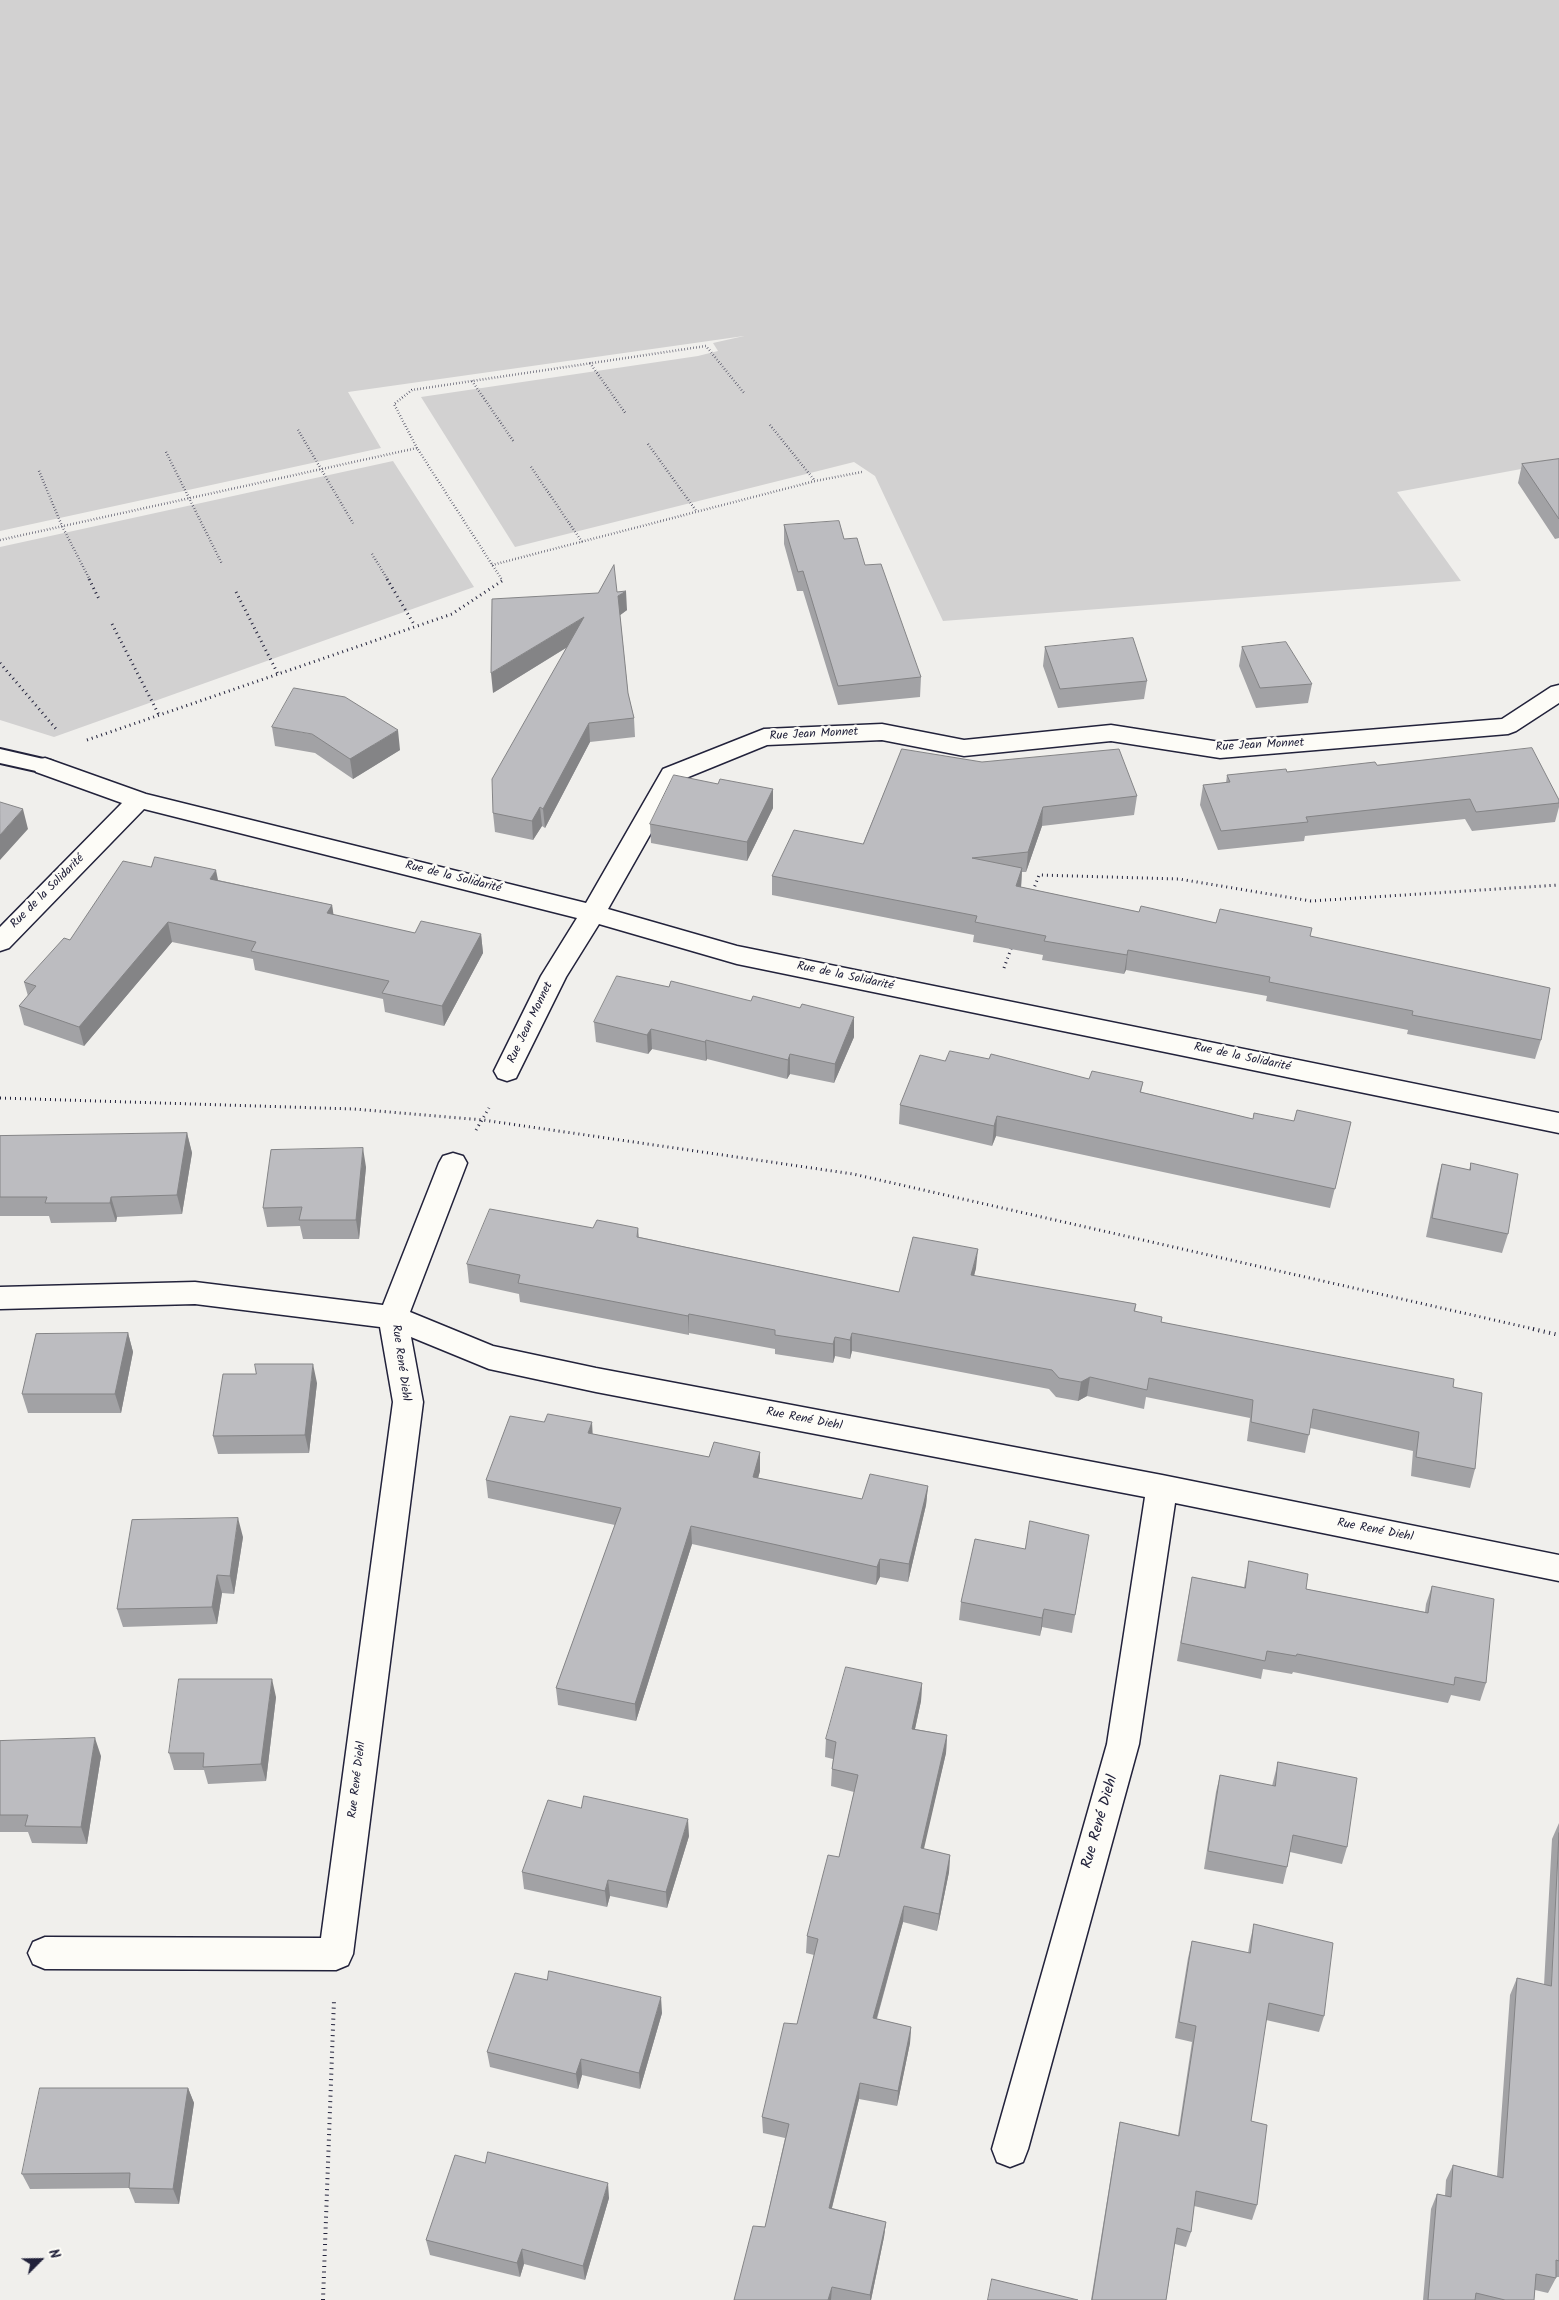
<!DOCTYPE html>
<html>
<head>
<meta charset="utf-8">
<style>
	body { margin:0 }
	#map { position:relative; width:1559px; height:2300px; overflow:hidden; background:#f0efec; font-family:Kalam,sans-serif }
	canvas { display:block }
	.north { position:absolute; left:15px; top:2235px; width:50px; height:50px; -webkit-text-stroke:4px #fdfcf7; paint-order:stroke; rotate:67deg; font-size:14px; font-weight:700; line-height:20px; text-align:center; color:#22223b }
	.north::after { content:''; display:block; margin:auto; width:18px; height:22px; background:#22223b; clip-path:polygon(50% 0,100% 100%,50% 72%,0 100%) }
</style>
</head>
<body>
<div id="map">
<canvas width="1559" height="2300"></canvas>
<div class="north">N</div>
</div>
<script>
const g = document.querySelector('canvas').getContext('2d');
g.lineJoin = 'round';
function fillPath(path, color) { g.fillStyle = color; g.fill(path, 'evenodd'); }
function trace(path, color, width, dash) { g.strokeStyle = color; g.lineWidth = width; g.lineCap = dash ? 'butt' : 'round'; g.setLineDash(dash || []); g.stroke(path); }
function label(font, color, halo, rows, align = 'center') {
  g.font = font + ' Kalam,sans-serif'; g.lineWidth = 5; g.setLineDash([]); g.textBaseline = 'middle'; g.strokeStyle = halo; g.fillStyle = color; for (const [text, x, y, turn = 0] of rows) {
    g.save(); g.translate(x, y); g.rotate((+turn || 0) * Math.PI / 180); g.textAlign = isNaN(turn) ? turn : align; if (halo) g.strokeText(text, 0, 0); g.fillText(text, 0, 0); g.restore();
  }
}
const green = new Path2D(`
	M0,0H1559V462L1397,492L1461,581L943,621L875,476L854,462L515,547L421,397L698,356L718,351L713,343L744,336L348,392L381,448L0,531Z
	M393,461L474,587L54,737L0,720V547Z`);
const pathFar2 = new Path2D(`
	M590,363L626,414
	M472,381L514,442
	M770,425L815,481
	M298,430L354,525
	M648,444L697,512
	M417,448L394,404L412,390L706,346L744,393
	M166,452L222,564
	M531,467L582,542
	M39,471L62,526L90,580
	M0,540L417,448L502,580
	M372,554L388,580
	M492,565L815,481L862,472`);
const pathFar1 = new Path2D(`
	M89,579L99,599
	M387,579L415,626
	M236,592L278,674
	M112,624L159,715
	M0,663L56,729
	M87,740L452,614L502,581L501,579
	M1033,891L1039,875L1179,879L1311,901L1559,885
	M1004,968L1012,946
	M0,1098L354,1109L483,1120L853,1174L1538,1330
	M476,1130L489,1108`);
const path = new Path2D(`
	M1533,1329L1559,1335
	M323,2300L334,2000`);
const service = new Path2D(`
	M0,749L52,761L55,766L52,771L45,773L0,763Z`);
const minor = new Path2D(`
	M1559,685V703L1516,731L1508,734L1220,758L1111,741L964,756L882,740L767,745L681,780L608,909L737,946L1559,1113V1133L737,964L599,924L566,977L516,1078L507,1081L498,1078L494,1071L541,976L577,918L144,809L9,948L0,951V927L122,803L36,772L33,766L36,760L45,758L146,794L586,903L663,769L764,729L882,724L964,740L1111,725L1220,742L1502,719L1551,687Z
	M453,1153L463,1156L467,1163L410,1312L493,1346L596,1368L1162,1475L1559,1555V1581L1175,1503L1139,1744L1028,2149L1023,2162L1010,2167L997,2162L992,2149L1107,1744L1145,1497L596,1392L489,1369L411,1337L423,1402L353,1954L348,1965L336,1970L45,1969L33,1964L28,1953L33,1942L45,1937L321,1938L393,1402L380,1327L195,1304L0,1309V1287L195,1282L383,1305L439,1163L443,1156Z`);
const wall = new Path2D(`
	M1559,459V538L1555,539L1518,483L1522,464Z
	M784,525L844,539L865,565L921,677L920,697L838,705L803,591H797L784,544Z
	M617,592L627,610L620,615L628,693L634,718L635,737L590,742L545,828L542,826L533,840L495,832L493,813L566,648L493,693Z
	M1045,647L1147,681L1144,699L1058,708L1043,666Z
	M1242,647L1312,684L1308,703L1256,708L1239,666Z
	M272,727L400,750L353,779L315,753L275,746Z
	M902,749L1137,796L1134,815L1042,826L1026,872H1022L1021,887L1139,912L1311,936L1541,1040L1535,1059L1407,1034L1408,1030L1266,1001L1267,996L1126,970L1124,974L1042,960L1043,955L973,942L974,935L772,895V876L863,844Z
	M1377,765L1559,800V807L1555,822L1472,831L1465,819L1305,836L1304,841L1218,850L1200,805L1203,785L1226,783L1227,775L1287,772Z
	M718,784L773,789V808L747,861L651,843L650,824Z
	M218,880L332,905L333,915L415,933L481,934L483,953L444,1026L385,1012L383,999L255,970L253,959L172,942L84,1046L24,1025L19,1006L28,996L24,982L70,940Z
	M594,1022L854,1037L834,1083L790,1074L787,1079L707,1059L706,1061L652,1049L648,1054L596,1042Z
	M989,1059L1089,1079L1143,1082L1141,1092L1253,1119L1294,1121L1351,1122L1330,1208L996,1136L992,1146L899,1124L900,1105L945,1061Z
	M187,1133L192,1153L182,1214L117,1217L116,1222L51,1223L49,1216H0V1136Z
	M1471,1163L1508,1234L1502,1253L1426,1237L1437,1184L1442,1164L1469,1170Z
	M366,1167L359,1239H303L300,1226L267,1227L263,1208Z
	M593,1228H638L639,1237L899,1292L976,1268L974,1276L1136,1304L1135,1312L1161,1322L1453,1387L1475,1469L1470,1488L1411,1476L1413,1451L1310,1428L1305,1453L1247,1441L1250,1418L1146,1397L1144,1409L1087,1396L1078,1401L1056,1397L1049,1389L852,1351L850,1359L835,1356L833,1363L775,1354V1349L689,1333V1335L520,1302L519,1294L469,1283L467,1264Z
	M128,1333L133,1352L121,1413H28L22,1394Z
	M256,1374L317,1383L309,1453L218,1454L213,1436Z
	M593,1434L709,1457L760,1452V1471L758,1478L862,1499L928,1486L926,1505L908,1582L880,1577L876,1585L692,1544L636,1721L558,1705L556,1688L615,1525L488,1498L486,1480Z
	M243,1537L234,1594L222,1593L217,1624L123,1627L117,1609Z
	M1025,1549L1086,1553L1072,1633L1042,1627L1040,1636L959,1620L961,1602Z
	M1249,1561L1306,1589L1425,1612L1426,1604L1432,1586L1486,1683L1480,1701L1451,1695L1448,1703L1293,1672L1292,1674L1263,1669L1261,1679L1177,1661L1192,1577L1244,1587Z
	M922,1683L921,1701L915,1729L947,1735L946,1753L923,1849L950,1855L949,1872L937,1931L903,1922L877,2019L911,2027L910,2043L897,2106L859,2099L832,2208L886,2222L884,2237L871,2300H734L765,2227L785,2138L763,2133L762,2117L797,2024L814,1955L806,1953L807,1936L839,1857L854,1792L831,1786L832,1769L833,1759L825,1757L826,1739Z
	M276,1697L266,1781L208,1784L204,1770H174L169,1753Z
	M0,1741L101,1756L87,1844L32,1843L28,1832H0Z
	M1278,1762L1347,1847L1342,1864L1290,1852L1287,1867L1283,1884L1204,1869L1216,1792L1220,1775L1272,1786Z
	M1559,1823V2277H1556V2278L1548,2293L1535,2290L1534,2300H1423L1431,2209L1437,2194L1445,2196L1446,2180L1453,2165L1497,2176L1510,1995L1517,1978L1544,1985L1552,1839Z
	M689,1836L667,1908L610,1896L607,1907L524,1889L522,1872Z
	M1254,1924L1324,2016L1319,2032L1266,2020L1251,2121L1257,2205L1252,2220L1194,2206L1191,2232L1186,2247L1175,2244L1166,2300H1091L1117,2138L1120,2122L1178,2135L1192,2042L1175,2038L1188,1958L1192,1941L1248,1953L1250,1941Z
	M662,2013L640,2089L582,2075L578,2089L490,2067L487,2052Z
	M188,2088L194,2103L179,2204L135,2203L129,2188L30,2189L22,2174Z
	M485,2163L609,2198L585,2280L524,2264L520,2277L430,2255L426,2240Z`);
const shadedWall = new Path2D(`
	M626,591L627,610L619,616L618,596Z
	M584,617L585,636L493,693L491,673Z
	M589,723L590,742L545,828L543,809Z
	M398,730L400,750L353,779L350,759Z
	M773,789V808L747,861V842Z
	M540,807L542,826L533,840L532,821Z
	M1043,807L1042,826L1026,872L1028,852Z
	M23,809L28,829L0,860V835Z
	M1022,868L1021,888L1016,886Z
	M216,870L220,890L210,879Z
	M332,905L335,924L327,913Z
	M168,922L172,942L84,1046L79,1027Z
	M481,934L483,953L444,1026L442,1006Z
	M1128,950L1126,970L1124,974L1127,955Z
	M854,1017V1037L834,1083L835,1064Z
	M651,1029L652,1049L648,1054L647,1035Z
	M706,1040L707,1059L706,1061L705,1042Z
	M790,1054V1074L787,1079L788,1060Z
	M997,1116L996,1136L992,1146L994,1126Z
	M187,1133L192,1153L182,1214L177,1195Z
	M363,1148L366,1167L359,1239L356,1220Z
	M111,1197L117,1217L116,1222L110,1203Z
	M978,1249L976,1268L969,1294L971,1275Z
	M689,1314V1335L688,1316Z
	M128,1333L133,1352L121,1413L115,1394Z
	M852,1333V1351L850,1359V1340Z
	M835,1337V1356L833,1363V1344Z
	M313,1364L317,1383L309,1453L305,1435Z
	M1090,1377L1087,1396L1078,1401L1081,1382Z
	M592,1422L593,1440L588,1433Z
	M760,1452V1471L753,1496V1477Z
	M928,1486L926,1505L908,1582L909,1564Z
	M238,1518L243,1537L234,1594L230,1576Z
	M691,1526L692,1544L636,1721L635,1704Z
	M880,1559V1577L876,1585L877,1567Z
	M217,1575L222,1593L217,1624L212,1607Z
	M1044,1609L1042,1627L1040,1636L1042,1618Z
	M272,1679L276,1697L266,1781L261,1764Z
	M922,1683L921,1701L911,1747L912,1729Z
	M947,1735L946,1753L920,1866L921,1848Z
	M95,1738L101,1756L87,1844L81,1827Z
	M688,1819L689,1836L667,1908L666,1892Z
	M950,1855L949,1872L937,1931L939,1914Z
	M608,1880L610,1896L607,1907L605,1891Z
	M904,1906L903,1922L872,2035L873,2018Z
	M661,1997L662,2013L640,2089L639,2073Z
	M911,2027L910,2043L897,2106L898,2091Z
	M581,2059L582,2075L578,2089L576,2074Z
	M860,2083L859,2099L828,2223L829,2208Z
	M188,2088L194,2103L179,2204L173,2189Z
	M608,2183L609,2198L585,2280L583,2266Z
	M886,2222L884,2237L871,2300H870V2295Z
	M522,2249L524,2264L520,2277L517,2263Z
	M832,2287L831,2300H828Z`);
const building = new Path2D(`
	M1559,459V519L1522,464Z
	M839,521L844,539L857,538L865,565L881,564L921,677L838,686L803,571L798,572L784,525Z
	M614,565L617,592L626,591L618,596L628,693L634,718L589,723L543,809L540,807L532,821L493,813L492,779L584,617L491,673L492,599L598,593Z
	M1133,638L1147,681L1060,689L1045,647Z
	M1286,642L1312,684L1260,688L1242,647Z
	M294,688L345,697L398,730L350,759L312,734L272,727Z
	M1532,748L1559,800V803L1476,812L1470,799L1306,817L1308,822L1221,831L1203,785L1230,782L1227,775L1286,769L1287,772L1375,762L1377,765Z
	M902,749L982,762L1119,749L1137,796L1043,807L1028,852L972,858L1022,868L1016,886L1139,912L1141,906L1216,923L1220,909L1312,928L1310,936L1550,988L1541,1040L1412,1015L1413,1011L1269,982L1270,977L1128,950L1127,955L1044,941L1046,936L975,922L977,916L772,876L794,830L863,844Z
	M674,775L718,784L720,779L773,789L747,842L650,824Z
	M0,802L23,809L0,835Z
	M155,857L216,870L210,879L332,905L327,913L415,933L421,921L481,934L442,1006L382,993L389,981L251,951L256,942L168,922L79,1027L19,1006L36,986L24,982L64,938L70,940L123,861L151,867Z
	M617,976L669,987L671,981L751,1001L753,996L800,1008L802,1004L854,1017L835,1064L790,1054L788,1060L706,1040L705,1042L651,1029L647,1035L594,1022Z
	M950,1051L989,1059L991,1054L1089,1079L1092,1071L1143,1082L1140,1092L1253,1119L1254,1113L1294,1121L1297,1110L1351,1122L1335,1189L997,1116L994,1126L900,1105L920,1055L945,1061Z
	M187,1133L177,1195L111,1197L110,1203H45L47,1197H0V1136Z
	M363,1148L356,1220H299L302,1207L263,1208L271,1150Z
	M1471,1163L1518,1174L1508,1234L1432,1218L1442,1164L1470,1170Z
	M490,1209L593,1228L597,1220L638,1228L637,1237L899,1292L913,1237L978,1249L971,1275L1136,1304L1134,1311L1162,1317L1161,1322L1454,1379L1453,1387L1482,1393L1475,1469L1416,1457L1419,1432L1313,1409L1309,1435L1251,1422L1253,1400L1149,1378L1147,1390L1090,1377L1081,1382L1059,1378L1052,1370L852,1333L850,1340L835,1337L833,1344L775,1335V1330L689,1314L688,1316L518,1283L520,1275L467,1264Z
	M128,1333L115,1394H22L36,1334Z
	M255,1364H313L305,1435L213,1436L223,1374H256Z
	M548,1414L592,1422L588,1433L709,1457L714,1442L760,1452L753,1477L862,1499L870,1474L928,1486L909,1564L880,1559L877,1567L691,1526L635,1704L556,1688L621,1508L486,1480L510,1416L544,1422Z
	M238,1518L230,1576L217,1575L212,1607L117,1609L132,1520Z
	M1030,1521L1089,1535L1075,1615L1044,1609L1042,1618L961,1602L975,1539L1025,1549Z
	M1249,1561L1308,1574L1306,1589L1428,1613L1432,1586L1494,1599L1486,1683L1455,1677L1454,1685L1297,1654L1296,1656L1267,1651L1265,1661L1181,1643L1192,1577L1245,1588Z
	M846,1667L922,1683L912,1729L947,1735L921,1848L950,1855L939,1914L904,1906L873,2018L911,2027L898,2091L860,2083L829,2208L886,2222L870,2295L832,2287L828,2300H734L753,2226L765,2227L789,2124L762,2117L784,2023L797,2024L818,1939L807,1936L828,1855L839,1857L858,1775L832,1769L836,1742L826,1739Z
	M179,1679H272L261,1764L203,1767L204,1753H169Z
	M95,1738L81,1827L25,1826L28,1815H0V1741Z
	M1278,1762L1357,1778L1347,1847L1293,1835L1287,1867L1208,1851L1220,1775L1275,1786Z
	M584,1796L688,1819L666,1892L608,1880L605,1891L522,1872L548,1800L581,1808Z
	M1559,1833V2261L1556,2260V2278L1536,2274L1534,2300H1505L1476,2293L1475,2300H1428L1437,2194L1451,2197L1453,2165L1503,2178L1517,1978L1551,1986Z
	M1254,1924L1333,1943L1324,2016L1269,2003L1251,2121L1267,2125L1257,2205L1196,2191L1191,2232L1177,2228L1166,2300H1092L1120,2122L1179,2136L1196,2026L1179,2022L1192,1941L1250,1953Z
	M549,1971L661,1997L639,2073L581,2059L576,2074L487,2052L515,1973L547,1980Z
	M40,2088H188L173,2189L129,2188L130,2173L22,2174Z
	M488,2152L608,2183L583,2266L522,2249L517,2263L426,2240L455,2155L485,2163Z
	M992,2279L1078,2300H988Z`);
const streetNames = [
	["Rue Jean Monnet",814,735,-3],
	["Rue Jean Monnet",1260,746,-3],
	["Rue de la Solidarité",453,878,14],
	["Rue de la Solidarité",48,892,-45],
	["Rue de la Solidarité",845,977,12],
	["Rue Jean Monnet",531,1023,-64],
	["Rue de la Solidarité",1242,1058,12],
	["Rue René Diehl",400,1363,82],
	["Rue René Diehl",804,1420,11],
	["Rue René Diehl",1375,1531,11],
	["Rue René Diehl",358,1780,-83]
];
const nearStreetnames = [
	["Rue René Diehl",1101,1822,-74]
];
fillPath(green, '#d2d1d1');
trace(service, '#22223b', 4);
trace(minor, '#22223b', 3);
trace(pathFar2, '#22223b', 2.5, [0.5, 2.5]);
trace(pathFar1, '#22223b', 3, [1, 4]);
trace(path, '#22223b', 4, [1, 4.5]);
fillPath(service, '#fdfcf7');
fillPath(minor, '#fdfcf7');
fillPath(wall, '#a2a2a5');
fillPath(shadedWall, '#848486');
fillPath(building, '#bcbcc0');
trace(building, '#848486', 1);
label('12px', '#22223b', '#fdfcf7', streetNames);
label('15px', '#22223b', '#fdfcf7', nearStreetnames);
</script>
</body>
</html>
